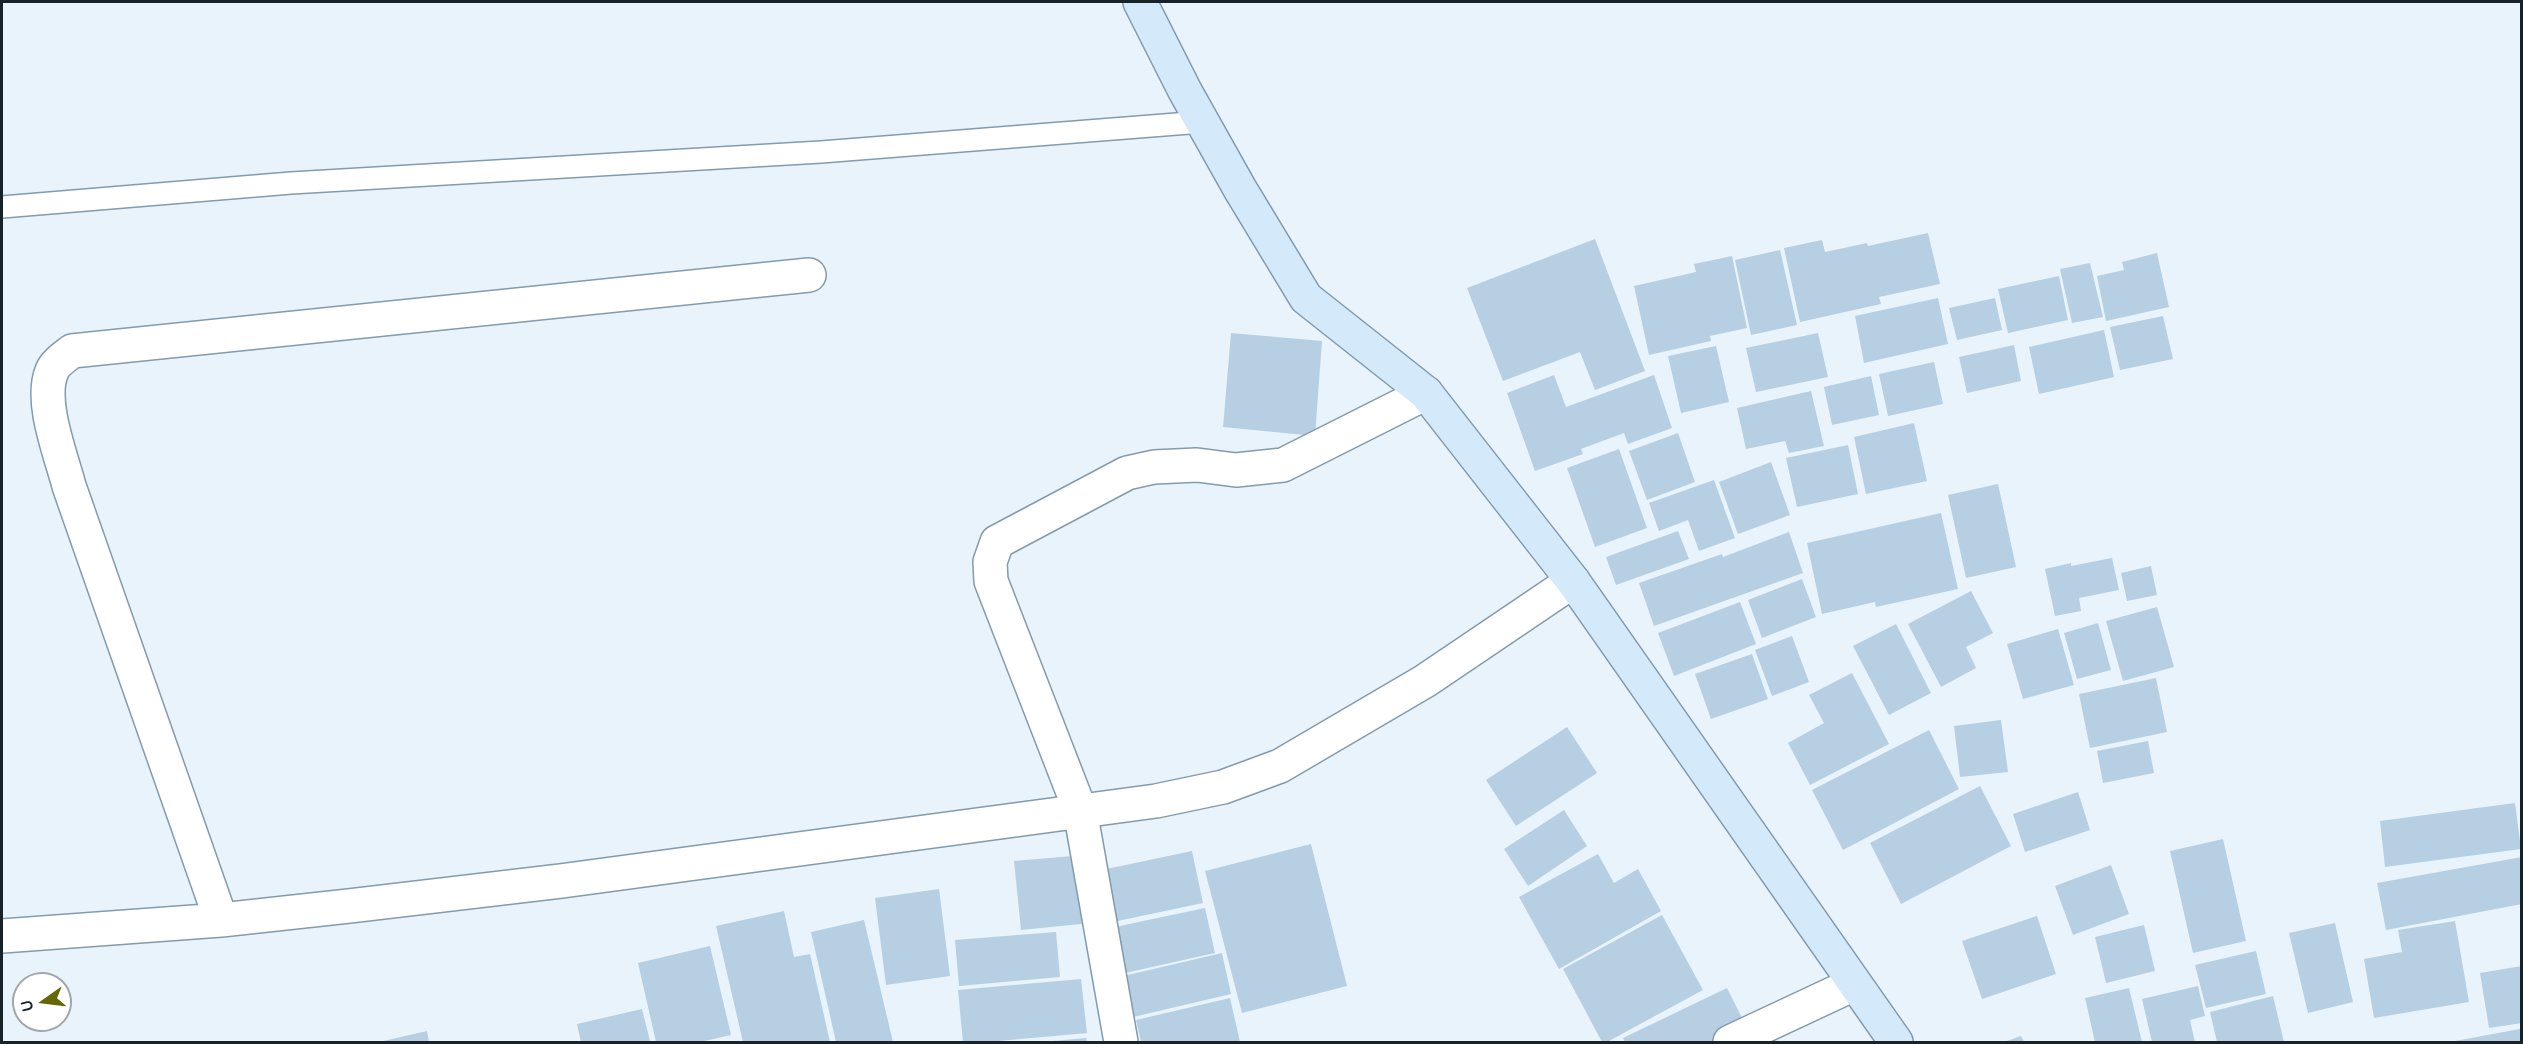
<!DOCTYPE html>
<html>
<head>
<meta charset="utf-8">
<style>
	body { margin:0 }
	#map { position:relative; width:2523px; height:1044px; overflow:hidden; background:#e9f3fb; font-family:Quicksand,sans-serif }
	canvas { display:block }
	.frame { position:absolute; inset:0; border:3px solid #182229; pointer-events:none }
	.north { position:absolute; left:12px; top:972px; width:60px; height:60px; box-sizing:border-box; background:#fff; border:2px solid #a3a7a9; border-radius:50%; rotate:256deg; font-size:16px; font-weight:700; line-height:24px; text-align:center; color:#182229 }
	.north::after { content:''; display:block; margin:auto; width:21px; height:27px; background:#646703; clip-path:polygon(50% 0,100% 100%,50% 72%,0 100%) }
</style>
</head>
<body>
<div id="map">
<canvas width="2523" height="1044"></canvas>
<div class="frame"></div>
<div class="north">U</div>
</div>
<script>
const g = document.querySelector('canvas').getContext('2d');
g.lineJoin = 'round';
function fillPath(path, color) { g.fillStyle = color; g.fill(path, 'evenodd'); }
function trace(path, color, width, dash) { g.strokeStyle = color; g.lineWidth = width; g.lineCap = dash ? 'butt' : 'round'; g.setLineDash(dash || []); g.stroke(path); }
const building = new Path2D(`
	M1928,233L1940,284L1879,297L1881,304L1800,322L1784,248L1822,240L1825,252L1867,243L1868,246Z
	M1595,239L1645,371L1595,390L1580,352L1503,381L1467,288Z
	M1780,250L1797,325L1751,335L1735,260Z
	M2157,253L2169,307L2106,321L2097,276L2124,270L2122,262Z
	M1732,256L1747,328L1710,336L1711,341L1649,355L1634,286L1696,272L1694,264Z
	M2090,263L2103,317L2072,323L2060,269Z
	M2059,276L2068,320L2008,333L1998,289Z
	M1938,298L1948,344L1864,363L1855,316Z
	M1995,298L2002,330L1957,340L1949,308Z
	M2163,316L2173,359L2120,370L2110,327Z
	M2104,330L2114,377L2039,394L2029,347Z
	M1231,333L1322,341L1315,436L1223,427Z
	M1818,333L1828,377L1756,392L1746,348Z
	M2014,345L2021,381L1967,393L1959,357Z
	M1716,346L1729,402L1681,413L1668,356Z
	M1934,362L1943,404L1888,416L1879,374Z
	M1554,375L1566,407L1654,375L1672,428L1628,444L1624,433L1581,449L1583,454L1535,471L1507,393Z
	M1871,376L1879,415L1832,425L1824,387Z
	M1811,391L1824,446L1789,453L1785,441L1746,449L1737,408Z
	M1914,423L1927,481L1866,494L1854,437Z
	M1678,433L1695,482L1647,500L1629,451Z
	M1848,445L1858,494L1797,507L1786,458Z
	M1619,449L1647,528L1595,547L1567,468Z
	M1771,462L1790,515L1738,534L1719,482Z
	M1714,480L1735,538L1699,551L1688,520L1659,531L1649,503Z
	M1998,484L2016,567L1966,578L1948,495Z
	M1941,513L1958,589L1876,607L1875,602L1822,614L1807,543Z
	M1678,531L1689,559L1616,585L1606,557Z
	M1789,532L1803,573L1654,626L1639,583L1722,554L1723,557Z
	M2112,558L2119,590L2079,598L2081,611L2055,616L2045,569L2071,563V566Z
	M2151,566L2157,595L2127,601L2121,573Z
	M1802,579L1816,617L1762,638L1748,600Z
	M1971,591L1993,633L1966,647L1976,668L1941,687L1908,624Z
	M1740,602L1756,644L1674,676L1658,633Z
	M2157,607L2174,667L2123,681L2106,621Z
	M2098,623L2111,670L2077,679L2064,633Z
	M1896,624L1931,693L1889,715L1853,646Z
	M2058,629L2074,685L2023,699L2007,644Z
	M1792,636L1809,682L1772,696L1755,650Z
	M1752,654L1768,699L1711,719L1695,674Z
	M1852,673L1889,744L1810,785L1788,743L1824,723L1809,695Z
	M2156,678L2167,732L2090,748L2079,694Z
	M2001,720L2008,772L1960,777L1954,726Z
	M1567,727L1597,773L1516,826L1486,780Z
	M1929,730L1959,789L1843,850L1812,790Z
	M2148,741L2154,773L2103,783L2097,751Z
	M1980,786L2011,846L1901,904L1870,843Z
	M2078,792L2090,830L2025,852L2013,814Z
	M2515,803L2521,849L2385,867L2380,821Z
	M1564,810L1587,846L1528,886L1504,849Z
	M2223,839L2246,941L2193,953L2170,851Z
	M1311,844L1347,986L1242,1013L1205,871Z
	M1192,851L1203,903L1108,923L1097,871Z
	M1598,854L1614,883L1638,869L1661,911L1559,969L1519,897Z
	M1084,855L1091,923L1021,930L1014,861Z
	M2522,857V904L2386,930L2377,883Z
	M2111,865L2129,914L2073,935L2055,886Z
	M939,889L950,976L886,985L875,898Z
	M1205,908L1215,953L1125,973L1115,927Z
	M784,911L794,957L810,954L830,1042H743L716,926Z
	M1662,915L1703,990L1607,1042H1602L1563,969Z
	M2037,916L2056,974L1982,999L1962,941Z
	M864,920L893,1042H836L811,932Z
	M2455,921L2469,1002L2374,1018L2364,959L2402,952L2398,930Z
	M2335,923L2353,1002L2308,1013L2289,933Z
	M2144,925L2155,971L2106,983L2095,937Z
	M1056,932L1060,977L959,986L955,940Z
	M710,946L731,1035L700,1042H656L638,963Z
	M2256,951L2266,994L2206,1008L2195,965Z
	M1222,953L1231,994L1129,1018L1119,977Z
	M2522,966V1023L2489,1028L2480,973Z
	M1081,979L1087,1033L987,1042H963L958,990Z
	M2198,986L2205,1016L2190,1020L2195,1042H2152L2142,999Z
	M1727,988L1747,1028L1718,1042H1625L1623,1038Z
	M2129,988L2142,1042H2095L2085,998Z
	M2273,996L2284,1042H2217L2210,1012Z
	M1230,998L1240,1042H1141L1136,1020Z
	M642,1009L650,1041L581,1042L577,1024Z
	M2520,1029L2522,1042H2455V1041Z
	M427,1031L429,1042H379Z
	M2021,1036L2024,1042H2004Z
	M1086,1038L1087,1042H1053V1041Z`);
const lane = new Path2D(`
	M2,207L291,183L821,152L1202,122`);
const street = new Path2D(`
	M221,920L69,486C61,455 39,401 52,371C55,363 66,356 72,351L809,275
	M2,936L221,920L349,906L561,881L1156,801L1223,787L1280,766L1425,681L1573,581
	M1121,1042L1080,810L991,581L990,562L997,542L1127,473L1154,467L1197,465L1236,470L1283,465L1426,393
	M1730,1042L1854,984`);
const primary = new Path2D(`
	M1140,2L1185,91L1240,189L1306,298L1426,393L1573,581L1896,1042`);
fillPath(building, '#b6cfe3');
trace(lane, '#839bad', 24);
trace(street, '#839bad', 36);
trace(primary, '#809aae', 36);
trace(lane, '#fff', 21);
trace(street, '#fff', 33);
trace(primary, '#d4e9fa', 33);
</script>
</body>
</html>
